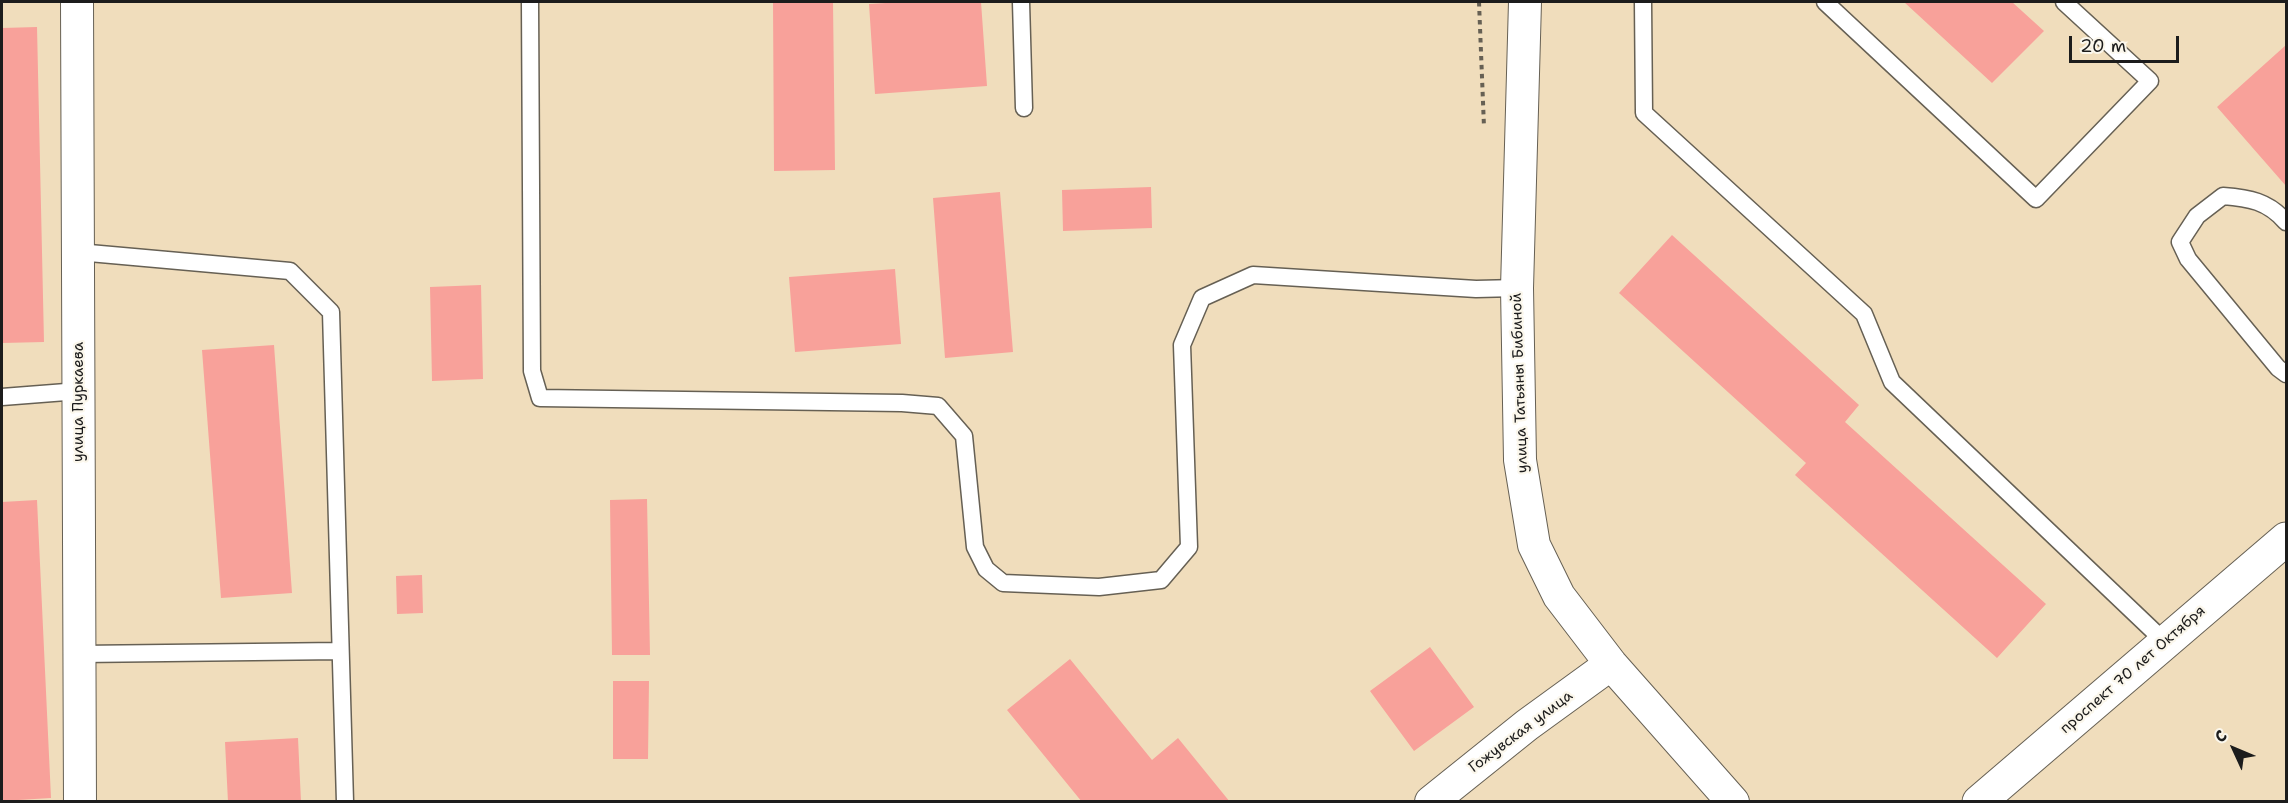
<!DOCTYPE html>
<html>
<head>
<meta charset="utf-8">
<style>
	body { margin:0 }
	#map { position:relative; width:2288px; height:803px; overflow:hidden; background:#f0ddbc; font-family:"Shantell Sans",sans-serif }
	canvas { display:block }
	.frame { position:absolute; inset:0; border:3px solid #1c1c1c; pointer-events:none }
	.north { position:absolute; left:2204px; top:719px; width:60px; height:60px; -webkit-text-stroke:4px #fbf7ec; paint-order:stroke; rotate:314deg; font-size:16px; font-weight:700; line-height:24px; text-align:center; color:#1c1c1c }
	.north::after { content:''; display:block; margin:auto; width:21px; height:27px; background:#1c1c1c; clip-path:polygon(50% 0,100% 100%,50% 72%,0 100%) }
	.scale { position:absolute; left:2069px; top:36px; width:110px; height:27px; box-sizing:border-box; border:3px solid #1c1c1c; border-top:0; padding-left:8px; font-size:18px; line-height:21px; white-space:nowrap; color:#1c1c1c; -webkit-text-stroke:4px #fbf7ec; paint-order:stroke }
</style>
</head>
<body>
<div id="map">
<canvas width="2288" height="803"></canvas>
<div class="frame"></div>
<div class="north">С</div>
<div class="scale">20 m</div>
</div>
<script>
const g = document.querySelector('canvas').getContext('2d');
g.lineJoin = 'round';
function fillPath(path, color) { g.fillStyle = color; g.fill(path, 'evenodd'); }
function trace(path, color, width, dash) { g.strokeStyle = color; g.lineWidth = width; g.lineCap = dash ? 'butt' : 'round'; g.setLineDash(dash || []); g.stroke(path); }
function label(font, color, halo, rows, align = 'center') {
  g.font = font + ' "Shantell Sans",sans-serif'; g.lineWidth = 4.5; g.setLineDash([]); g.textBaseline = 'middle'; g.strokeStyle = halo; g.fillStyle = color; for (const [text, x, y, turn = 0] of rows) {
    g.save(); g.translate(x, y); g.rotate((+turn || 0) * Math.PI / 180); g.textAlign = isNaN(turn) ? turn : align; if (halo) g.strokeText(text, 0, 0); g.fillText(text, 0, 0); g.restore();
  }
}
const building = new Path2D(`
	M773,2H833L835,170L774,171Z
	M902,2H981L987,86L875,94L869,4Z
	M1904,2H2012L2044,31L1992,83Z
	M37,27L44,342L2,343V28Z
	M2286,45V186L2217,107Z
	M1151,187L1152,228L1063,231L1062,190Z
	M1000,192L1013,352L945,358L933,198Z
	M1672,235L1859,405L1845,422L2046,604L1997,658L1795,475L1806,463L1619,293Z
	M895,269L901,344L795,352L789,277Z
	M481,285L483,379L432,381L430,287Z
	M274,345L292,593L221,598L202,350Z
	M647,499L650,655H612L610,500Z
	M37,500L51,798L2,801V502Z
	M422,575L423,613L397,614L396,576Z
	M1430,647L1474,707L1414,751L1370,691Z
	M1070,659L1152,760L1178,738L1230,802H1082L1007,710Z
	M613,681H649L648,759H613Z
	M298,738L301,802H228L225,742Z`);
const path = new Path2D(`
	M1479,2L1484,127`);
const lane = new Path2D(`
	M530,2L532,371L540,398L902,403L938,406L964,436L975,547L986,569L1003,583L1099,587L1161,580L1189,547L1182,345L1202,298L1253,275L1476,289L1517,288
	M1021,2L1024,108
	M1643,2L1644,113L1864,314L1892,382L2165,642
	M1825,2L2036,199L2150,81L2064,2
	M2286,222C2268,201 2249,198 2223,196L2197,216L2180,242L2188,259L2278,368L2286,374
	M78,252L290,271L331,312L345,802
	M2,397L79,391
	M80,654L340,651`);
const street = new Path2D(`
	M77,2L80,802
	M1525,2L1517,288L1520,460L1534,545L1559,596L1611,664L1733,802
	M1431,802L1527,725L1611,664`);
const secondary = new Path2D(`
	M1979,802L2286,539`);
const streetNames = [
	["улица Татьяны Бибиной",1520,383,-92],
	["улица Пуркаева",79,402,-90],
	["проспект 70 лет Октября",2133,670,-41],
	["Гожувская улица",1521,732,-37]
];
fillPath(building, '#f8a19a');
trace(lane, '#666054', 19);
trace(street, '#666054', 34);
trace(secondary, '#666054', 35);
trace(path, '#666054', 4, [4.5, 4.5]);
trace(lane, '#fff', 16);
trace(street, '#fff', 32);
trace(secondary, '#fff', 33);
label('15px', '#1c1c1c', '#fbf7ec', streetNames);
</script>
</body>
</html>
